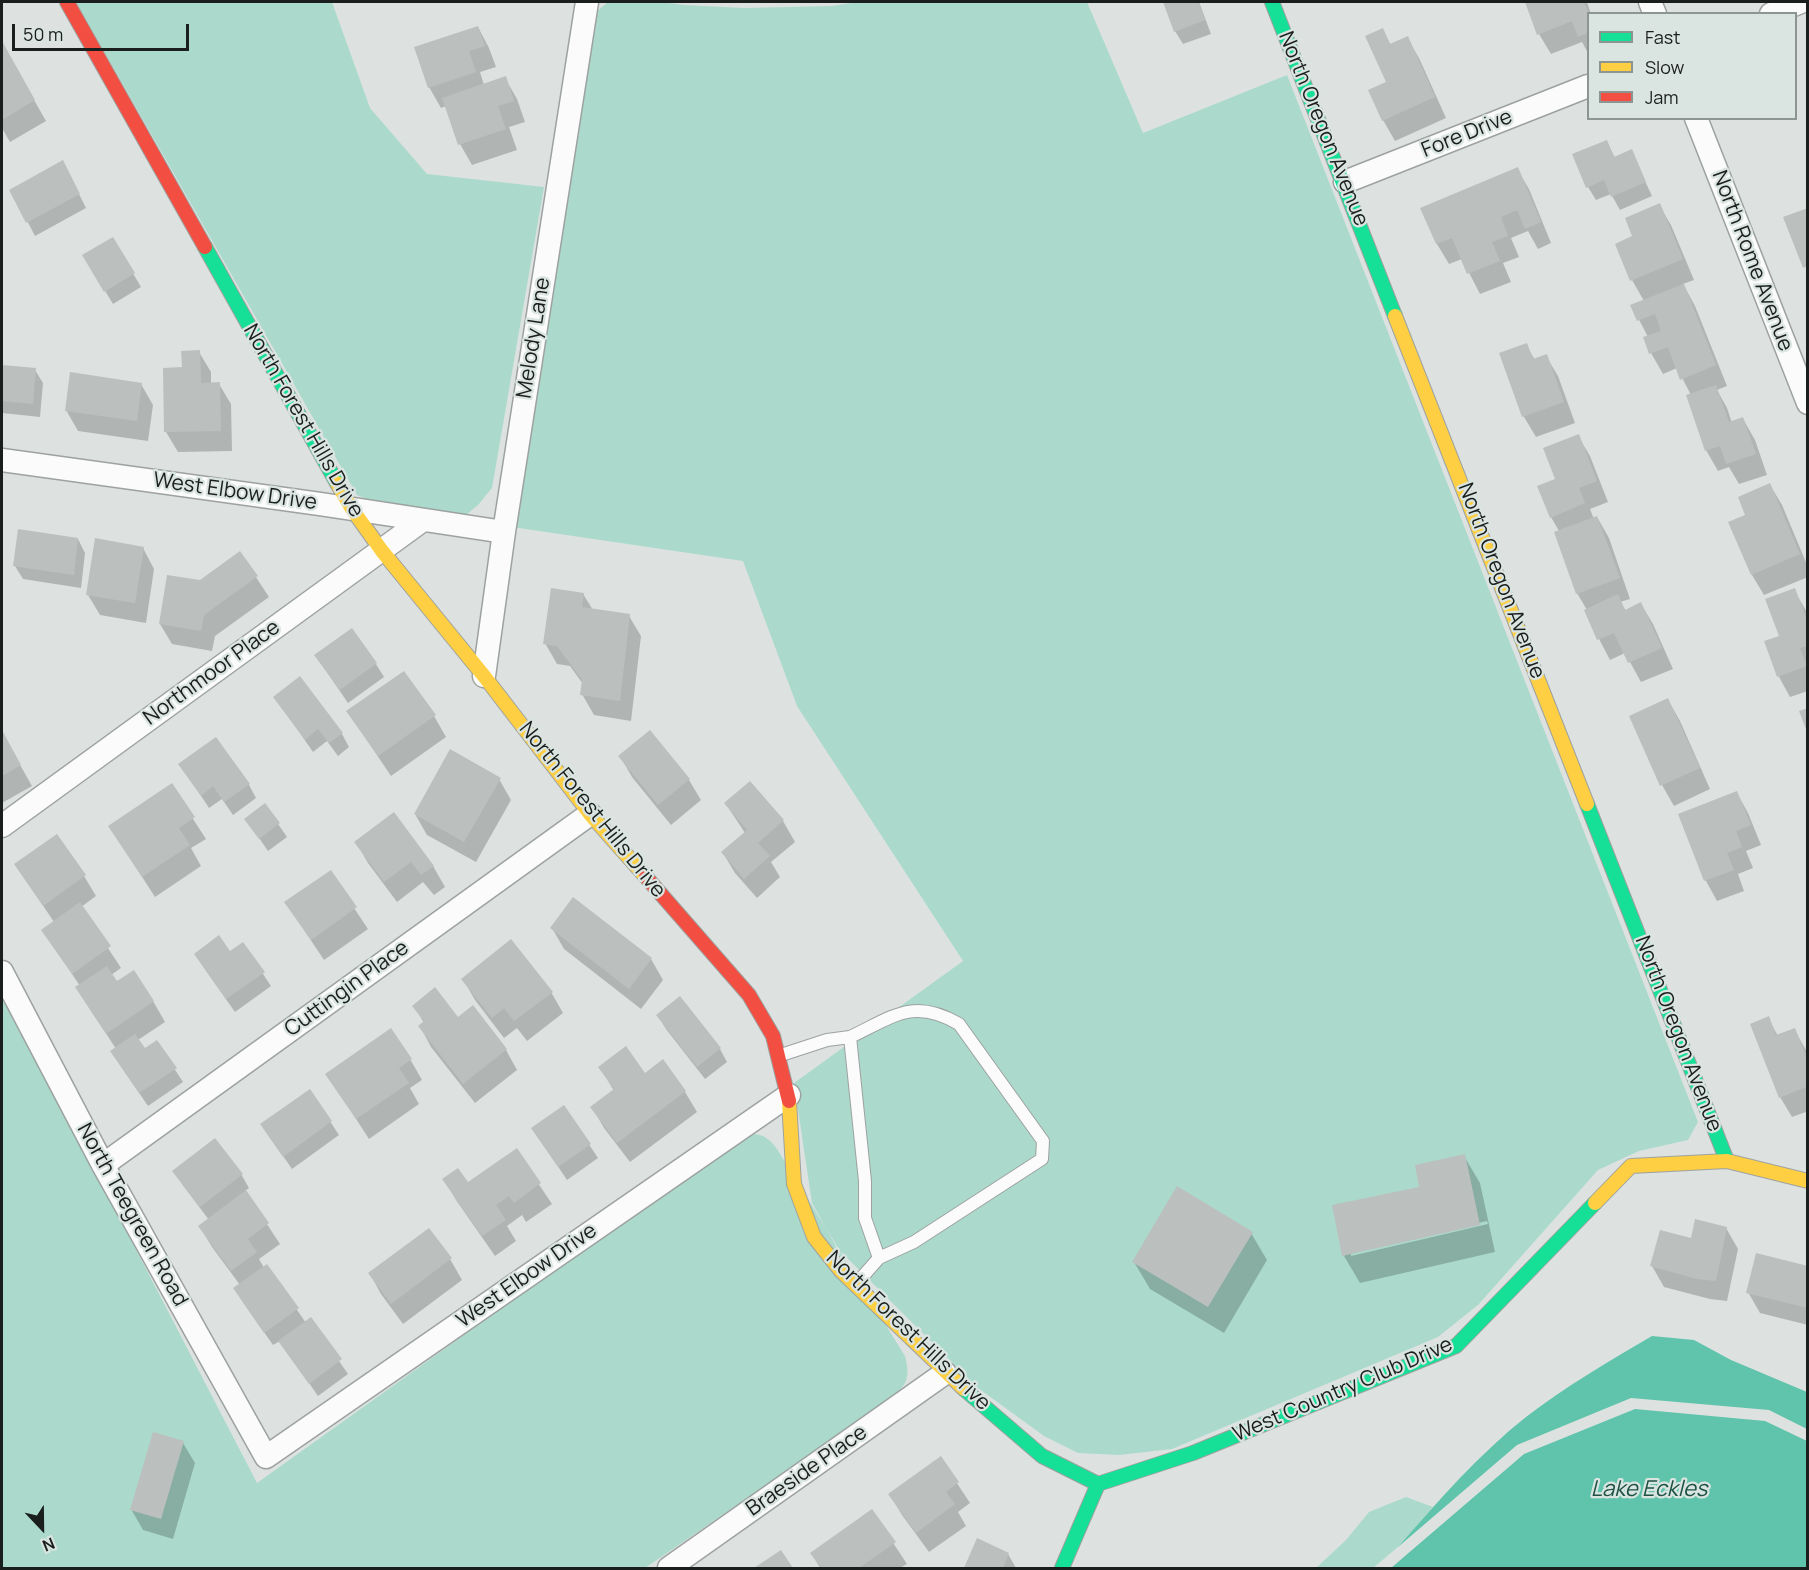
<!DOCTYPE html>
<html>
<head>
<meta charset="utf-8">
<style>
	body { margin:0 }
	#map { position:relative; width:1809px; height:1570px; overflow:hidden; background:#dde2e0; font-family:Manrope,sans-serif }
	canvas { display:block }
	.frame { position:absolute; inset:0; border:3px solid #1a1e1c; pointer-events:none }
	.legend { position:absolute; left:1587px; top:12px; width:210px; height:108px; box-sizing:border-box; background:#dae5e1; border:2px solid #8d9592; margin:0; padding:8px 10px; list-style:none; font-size:18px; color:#1a1e1c }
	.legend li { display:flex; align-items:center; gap:12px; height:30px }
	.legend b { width:30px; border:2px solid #8d9592 }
	.north { position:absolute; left:12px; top:1498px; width:60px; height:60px; -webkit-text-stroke:4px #dae5e1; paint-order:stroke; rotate:158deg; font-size:16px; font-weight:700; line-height:24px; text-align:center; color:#1a1e1c }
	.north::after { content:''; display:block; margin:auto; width:21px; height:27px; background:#1a1e1c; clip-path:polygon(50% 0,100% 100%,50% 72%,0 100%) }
	.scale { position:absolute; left:12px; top:24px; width:177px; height:27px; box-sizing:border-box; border:3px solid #1a1e1c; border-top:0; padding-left:8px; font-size:18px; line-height:21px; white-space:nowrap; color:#1a1e1c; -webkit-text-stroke:4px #dae5e1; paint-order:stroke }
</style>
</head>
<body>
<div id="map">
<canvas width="1809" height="1570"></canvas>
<div class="frame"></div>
<ul class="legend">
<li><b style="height:8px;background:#16e098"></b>Fast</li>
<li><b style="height:8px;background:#ffcf43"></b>Slow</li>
<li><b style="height:8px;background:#f24e42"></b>Jam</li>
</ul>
<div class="north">N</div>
<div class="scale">50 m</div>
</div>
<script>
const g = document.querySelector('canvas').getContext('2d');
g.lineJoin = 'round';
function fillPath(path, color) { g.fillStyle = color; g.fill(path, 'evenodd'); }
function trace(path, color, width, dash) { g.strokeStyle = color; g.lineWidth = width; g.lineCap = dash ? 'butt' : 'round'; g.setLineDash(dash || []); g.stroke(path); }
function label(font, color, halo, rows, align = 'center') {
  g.font = font + ' Manrope,sans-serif'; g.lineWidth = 4.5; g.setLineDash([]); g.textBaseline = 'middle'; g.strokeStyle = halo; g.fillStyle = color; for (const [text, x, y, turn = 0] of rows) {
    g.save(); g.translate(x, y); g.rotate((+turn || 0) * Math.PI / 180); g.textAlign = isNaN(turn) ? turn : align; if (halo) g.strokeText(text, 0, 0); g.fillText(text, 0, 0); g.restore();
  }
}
const green = new Path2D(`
	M76,2H332L370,108L427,174L544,187L492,488L478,505L466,515L374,502L357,495Z
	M608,2H661L684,5L744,8L831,6L859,2H1087L1143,133L1287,75L1698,1122L1688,1140L1639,1151L1598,1170L1478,1305L1438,1337L1172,1449L1119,1455L1078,1453L1044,1436L978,1388L837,1248L812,1203L794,1083L963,961L797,706L743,561L512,527L594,14Z
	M2,991L257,1483L741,1137C757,1131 767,1135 777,1149L905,1356C912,1384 904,1386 884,1404L645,1568H2Z
	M1406,1497L1433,1507L1398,1547L1373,1568H1316L1346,1540L1369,1512Z`);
const water = new Path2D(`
	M1652,1336L1694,1340L1731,1360L1807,1392V1429L1769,1410L1631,1398L1517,1445L1398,1547C1438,1501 1478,1455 1526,1417C1565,1387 1609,1361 1652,1336Z
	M1635,1409L1765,1421L1807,1441V1568H1391L1524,1454Z`);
const shadow = new Path2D(`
	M1164,2H1199L1211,34L1183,44L1175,31Z
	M1526,2H1587L1591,14H1588V53L1582,42L1551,54L1539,34Z
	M478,27L489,48L496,67L480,72L484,85L505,78L517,99L525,122L509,127L517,150L472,165L460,144L446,106L441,108L429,87Z
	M1382,30L1391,45L1407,38L1419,58L1446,118L1395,141L1383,120L1388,83Z
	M2,44L46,121L10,142L2,128Z
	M1607,142L1615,158L1631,151L1652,196L1620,210L1611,194L1596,200L1588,187Z
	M1517,169L1529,189L1551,243L1538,249L1528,231L1511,238L1519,257L1503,263L1511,282L1480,294L1462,259L1449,264L1437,244L1422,209Z
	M70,176L86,208L35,236L11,190Z
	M1659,205L1671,225L1694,280L1683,284L1695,306L1727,386L1717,390L1727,408L1732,423L1743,419L1755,440L1767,475L1739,484L1729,467L1718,471L1706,450L1691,395L1677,368L1663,374L1651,353L1648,337L1632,306L1644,301L1632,280L1634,237Z
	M113,239L141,287L113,304L84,256Z
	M1526,345L1535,360L1546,356L1558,376L1575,423L1536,437L1524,417L1501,354Z
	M199,352L211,372V384H219L231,404L232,451L178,452L166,432L183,369Z
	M2,366L35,370L43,383L40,417L2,413Z
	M141,384L153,405L148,441L78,431L66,410Z
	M1578,436L1590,456L1608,502L1590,509L1594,519L1597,517L1609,538L1630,599L1620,602L1626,611L1641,604L1653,624L1673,669L1641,682L1625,653L1610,660L1599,639L1587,610L1577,593L1559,531L1551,517L1557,480Z
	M1770,485L1782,505L1808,567V577L1764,595L1752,575L1730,522L1747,516Z
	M78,539L85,553L81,588L23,579L15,566Z
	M143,548L154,569L146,623L100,615L88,595Z
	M240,553L269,597L215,636L212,651L172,644L160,624L201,582Z
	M1794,590L1808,614V691L1790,697L1779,677L1766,642L1781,637Z
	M583,594L593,610L629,616L641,636L631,721L594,715L582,694L583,684L570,666L557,664L545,643Z
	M376,664L384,677L348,703L324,668Z
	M403,673L434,716L446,737L391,776L348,712Z
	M275,697L342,734L349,747L338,756L327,741L313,752Z
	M1668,700L1680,721L1710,789L1674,806L1662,785L1631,717Z
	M2,733L32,786L2,803Z
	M620,756L689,780L701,800L671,825L632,777Z
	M180,764L249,785L256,798L233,815L222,799L209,808Z
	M499,779L511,800L476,862L427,835L415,814Z
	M750,783L783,821L795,842L771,862L780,877L757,898L735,873L723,853L745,833L726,804Z
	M171,785L206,839L191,848L201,866L155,897L110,827Z
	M1737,793L1748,813L1761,845L1746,851L1753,868L1738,874L1744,891L1717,901L1706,881L1680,815Z
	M265,805L287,837L268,851L246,819Z
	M356,842L433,866L445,887L434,895L423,882L397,902L368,863Z
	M16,865L84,876L96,896L81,907L121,968L111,975L117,983L153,1001L165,1022L138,1040L145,1050L157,1042L183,1082L148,1106L120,1065L116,1049L77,988L80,986L43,930L54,922Z
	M330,872L368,929L324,960L286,903Z
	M552,928L651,959L663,980L641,1009L564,949Z
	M243,944L271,986L235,1012L204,968Z
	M463,979L551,992L563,1013L527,1041L517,1028L504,1038L475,1000Z
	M414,1006L458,1019L506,1050L517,1070L475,1103L431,1047L420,1026L424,1023Z
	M658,1016L720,1049L727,1062L705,1079L666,1029Z
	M1768,1018L1778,1036L1794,1029L1806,1050L1808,1054V1115L1806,1112L1792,1117L1780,1097Z
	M410,1059L422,1080L410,1088L419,1104L369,1139L327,1074Z
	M662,1061L685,1092L697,1112L630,1162L604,1128L592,1107L614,1091L600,1067L645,1075Z
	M310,1091L339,1135L292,1169L270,1137Z
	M564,1107L598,1158L567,1180L533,1129Z
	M516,1150L552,1204L526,1222L522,1215L507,1226L516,1241L495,1256L456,1200L444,1179L468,1184Z
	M1464,1156L1480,1183L1495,1252L1360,1283L1344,1256L1421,1189ZM1487,1221L1488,1224L1351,1256V1253Z
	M174,1171L241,1174L249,1188L245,1191L280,1244L259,1259L264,1268L267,1266L306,1323L310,1319L348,1374L318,1396L280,1341L273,1345L243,1302L240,1285L212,1247L200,1227L209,1220L182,1184Z
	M1726,1228L1738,1249L1727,1301L1710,1299L1664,1287L1652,1266L1692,1240Z
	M1251,1233L1267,1260L1224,1333L1150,1289L1134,1262Z
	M450,1259L462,1280L403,1324L381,1294L370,1274Z
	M1808,1267V1325L1760,1313L1748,1292Z
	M183,1443L195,1463L173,1539L143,1530L131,1509Z
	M941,1459L970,1503L958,1512L966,1526L929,1552L902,1515L890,1495Z
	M872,1511L907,1564L900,1568H820L812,1554Z
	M978,1540L1008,1554L1016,1568H966Z`);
const building = new Path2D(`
	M1163,2H1198L1205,20L1174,32Z
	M1525,2H1584L1588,12V33L1578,37L1572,21L1537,35Z
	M478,26L485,46L469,51L476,72L428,88L414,47Z
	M1383,28L1390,44L1408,36L1435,97L1382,121L1368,90L1386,82L1365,36Z
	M2,41L35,100L2,120Z
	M506,76L514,101L498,106L506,129L458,145L442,98Z
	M1607,140L1614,157L1632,149L1646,182L1611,197L1604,180L1586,188L1572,154Z
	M63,160L80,194L26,223L9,190Z
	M1518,167L1541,222L1525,229L1517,210L1501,217L1508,236L1492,242L1500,261L1467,274L1452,238L1436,244L1420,208Z
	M1660,203L1683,259L1630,281L1615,244L1632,236L1625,218Z
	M1808,208V266L1803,268L1783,217Z
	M113,237L135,273L104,292L82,255Z
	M1684,284L1716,365L1680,380L1668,347L1649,354L1643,337L1661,331L1655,314L1637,321L1630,305Z
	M1527,343L1533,359L1547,354L1564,402L1522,417L1499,353Z
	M200,350L201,383L220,382L221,431L164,432L163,368L182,367L181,351Z
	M2,365L36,368L33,404L2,401Z
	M70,372L142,383L137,421L65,411Z
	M1716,385L1729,422L1743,417L1756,454L1726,464L1720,446L1705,451L1686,395Z
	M1579,434L1597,481L1579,488L1585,503L1550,518L1537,486L1555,479L1543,448Z
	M1770,483L1800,554L1751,575L1728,522L1745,515L1738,497Z
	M1597,516L1620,578L1576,594L1554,532Z
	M18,529L78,538L74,575L13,566Z
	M95,538L144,547L135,603L86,595Z
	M240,551L258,576L204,615L201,631L159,624L167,575L200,580Z
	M551,588L584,593L582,607L630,614L620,701L580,695L582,680L557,646L543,644Z
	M1795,588L1808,623V646L1800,648L1807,666L1777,677L1764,641L1779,636L1765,599Z
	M1618,594L1625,610L1641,602L1662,648L1628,663L1614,633L1597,640L1584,610Z
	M352,628L377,663L340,690L314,655Z
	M404,671L436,715L378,756L346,711Z
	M300,676L343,733L329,743L318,729L305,740L273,697Z
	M1668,698L1700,768L1660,786L1629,716Z
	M1808,708V732H1807L1799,711Z
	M2,730L21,765L2,776Z
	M650,730L690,779L658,805L618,756Z
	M216,737L250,784L224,802L213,786L201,796L178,764Z
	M450,749L501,778L464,842L414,814Z
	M750,781L784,820L758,843L770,856L744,879L721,852L747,830L724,803Z
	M172,783L195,817L179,828L190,845L142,877L108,826Z
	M1737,791L1751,825L1736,831L1742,847L1727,853L1734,870L1704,881L1678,814Z
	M265,803L280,823L259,839L244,819Z
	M394,812L434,866L421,875L411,862L384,882L354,842Z
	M57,834L86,875L43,906L14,864Z
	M331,870L357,907L311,940L284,902Z
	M573,897L652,958L629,989L550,928Z
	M80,902L111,946L72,974L41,930Z
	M219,935L230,951L243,942L265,972L226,999L194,954Z
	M511,939L553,992L514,1021L504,1008L492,1018L461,979Z
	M107,966L117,981L134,970L154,1001L106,1034L75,987Z
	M435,987L458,1017L473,1005L507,1049L463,1084L418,1026L424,1021L412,1006Z
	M680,996L721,1048L697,1067L656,1015Z
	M1769,1016L1776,1035L1795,1028L1808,1061V1086L1779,1098L1750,1024Z
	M391,1028L412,1059L399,1068L409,1083L356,1119L325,1074Z
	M135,1034L145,1048L157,1040L177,1068L139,1093L110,1051Z
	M626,1046L645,1073L663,1059L686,1091L617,1143L590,1107L614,1089L598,1067Z
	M310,1089L332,1121L283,1157L260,1124Z
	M564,1105L591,1144L558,1167L531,1128Z
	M215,1138L243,1174L200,1207L172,1171Z
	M517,1148L541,1183L514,1203L509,1196L496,1205L506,1220L482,1236L442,1179L458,1168L468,1182Z
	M1465,1154L1480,1225L1342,1256L1332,1205L1419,1187L1415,1165Z
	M1177,1186L1253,1232L1208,1307L1132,1262Z
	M246,1190L269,1223L248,1239L257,1252L231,1271L198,1226Z
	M1695,1219L1727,1227L1716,1281L1697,1279L1650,1266L1660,1230L1691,1238Z
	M429,1228L452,1258L391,1304L368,1273Z
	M1756,1253L1808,1266V1308L1746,1293Z
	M267,1264L299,1308L264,1333L233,1288Z
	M311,1317L342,1359L309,1384L278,1341Z
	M153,1432L184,1441L161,1519L130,1510Z
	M941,1456L959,1482L946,1492L955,1504L916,1533L888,1494Z
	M872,1509L896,1542L859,1568H821L810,1553Z
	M977,1538L1009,1553L1003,1568H964Z
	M781,1550L793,1568H754Z`);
const lane = new Path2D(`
	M850,1037C893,1017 913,997 959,1024L1043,1141L1042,1159L914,1242L879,1258
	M778,1056L827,1040L850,1037L865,1181V1218L879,1258L856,1284`);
const street = new Path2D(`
	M1650,2L1655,14
	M1771,14L1801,2
	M1696,118L1808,403
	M1345,182L1588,86
	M2,460L320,504L504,532
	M484,676L504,532L587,2
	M2,826L423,520
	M2,972L103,1165L266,1457L789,1095
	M103,1165L590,814
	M669,1568L945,1373`);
const fast = new Path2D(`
	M1272,2L1395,316
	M205,247L337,483
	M1587,804L1727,1161
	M964,1389L1042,1456L1098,1484
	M1098,1484L1193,1453L1456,1346L1595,1203
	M1062,1568L1098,1484`);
const slow = new Path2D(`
	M1395,316L1587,804
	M337,483L352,509L382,551L484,676L590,814L646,877
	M789,1101L794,1184L814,1237L841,1271L964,1389
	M1595,1203L1631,1166L1727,1161L1808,1181`);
const jam = new Path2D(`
	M67,2L205,247
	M646,877L749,995L773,1036L789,1101`);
const streetNames = [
	["North Oregon Avenue",1323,129,68],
	["Fore Drive",1467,134,-22],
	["North Rome Avenue",1752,261,69],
	["Melody Lane",534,338,-81],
	["North Forest Hills Drive",303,421,60],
	["West Elbow Drive",235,492,8],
	["North Oregon Avenue",1501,581,69],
	["Northmoor Place",212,673,-36],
	["North Forest Hills Drive",592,810,51],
	["Cuttingin Place",347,989,-36],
	["North Oregon Avenue",1678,1034,69],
	["North Teegreen Road",132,1215,61],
	["West Elbow Drive",527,1276,-35],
	["North Forest Hills Drive",908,1331,44],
	["West Country Club Drive",1343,1390,-23],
	["Braeside Place",807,1471,-35]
];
const waterNames = [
	["Lake Eckles",1649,1490]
];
fillPath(green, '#abdacc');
fillPath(water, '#60c3ab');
fillPath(shadow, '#0003');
fillPath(building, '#bbbfbd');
trace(lane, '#9da2a0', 14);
trace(street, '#9da2a0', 25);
trace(fast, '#9da2a0', 16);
trace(slow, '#9da2a0', 16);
trace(jam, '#9da2a0', 16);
trace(lane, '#fafbfa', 12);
trace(street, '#fafbfa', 22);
trace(fast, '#16e098', 14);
trace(slow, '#ffcf43', 14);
trace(jam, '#f24e42', 14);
label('21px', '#1a1e1c', '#dae5e1', streetNames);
label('italic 22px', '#1d5244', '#dae5e1', waterNames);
</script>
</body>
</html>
